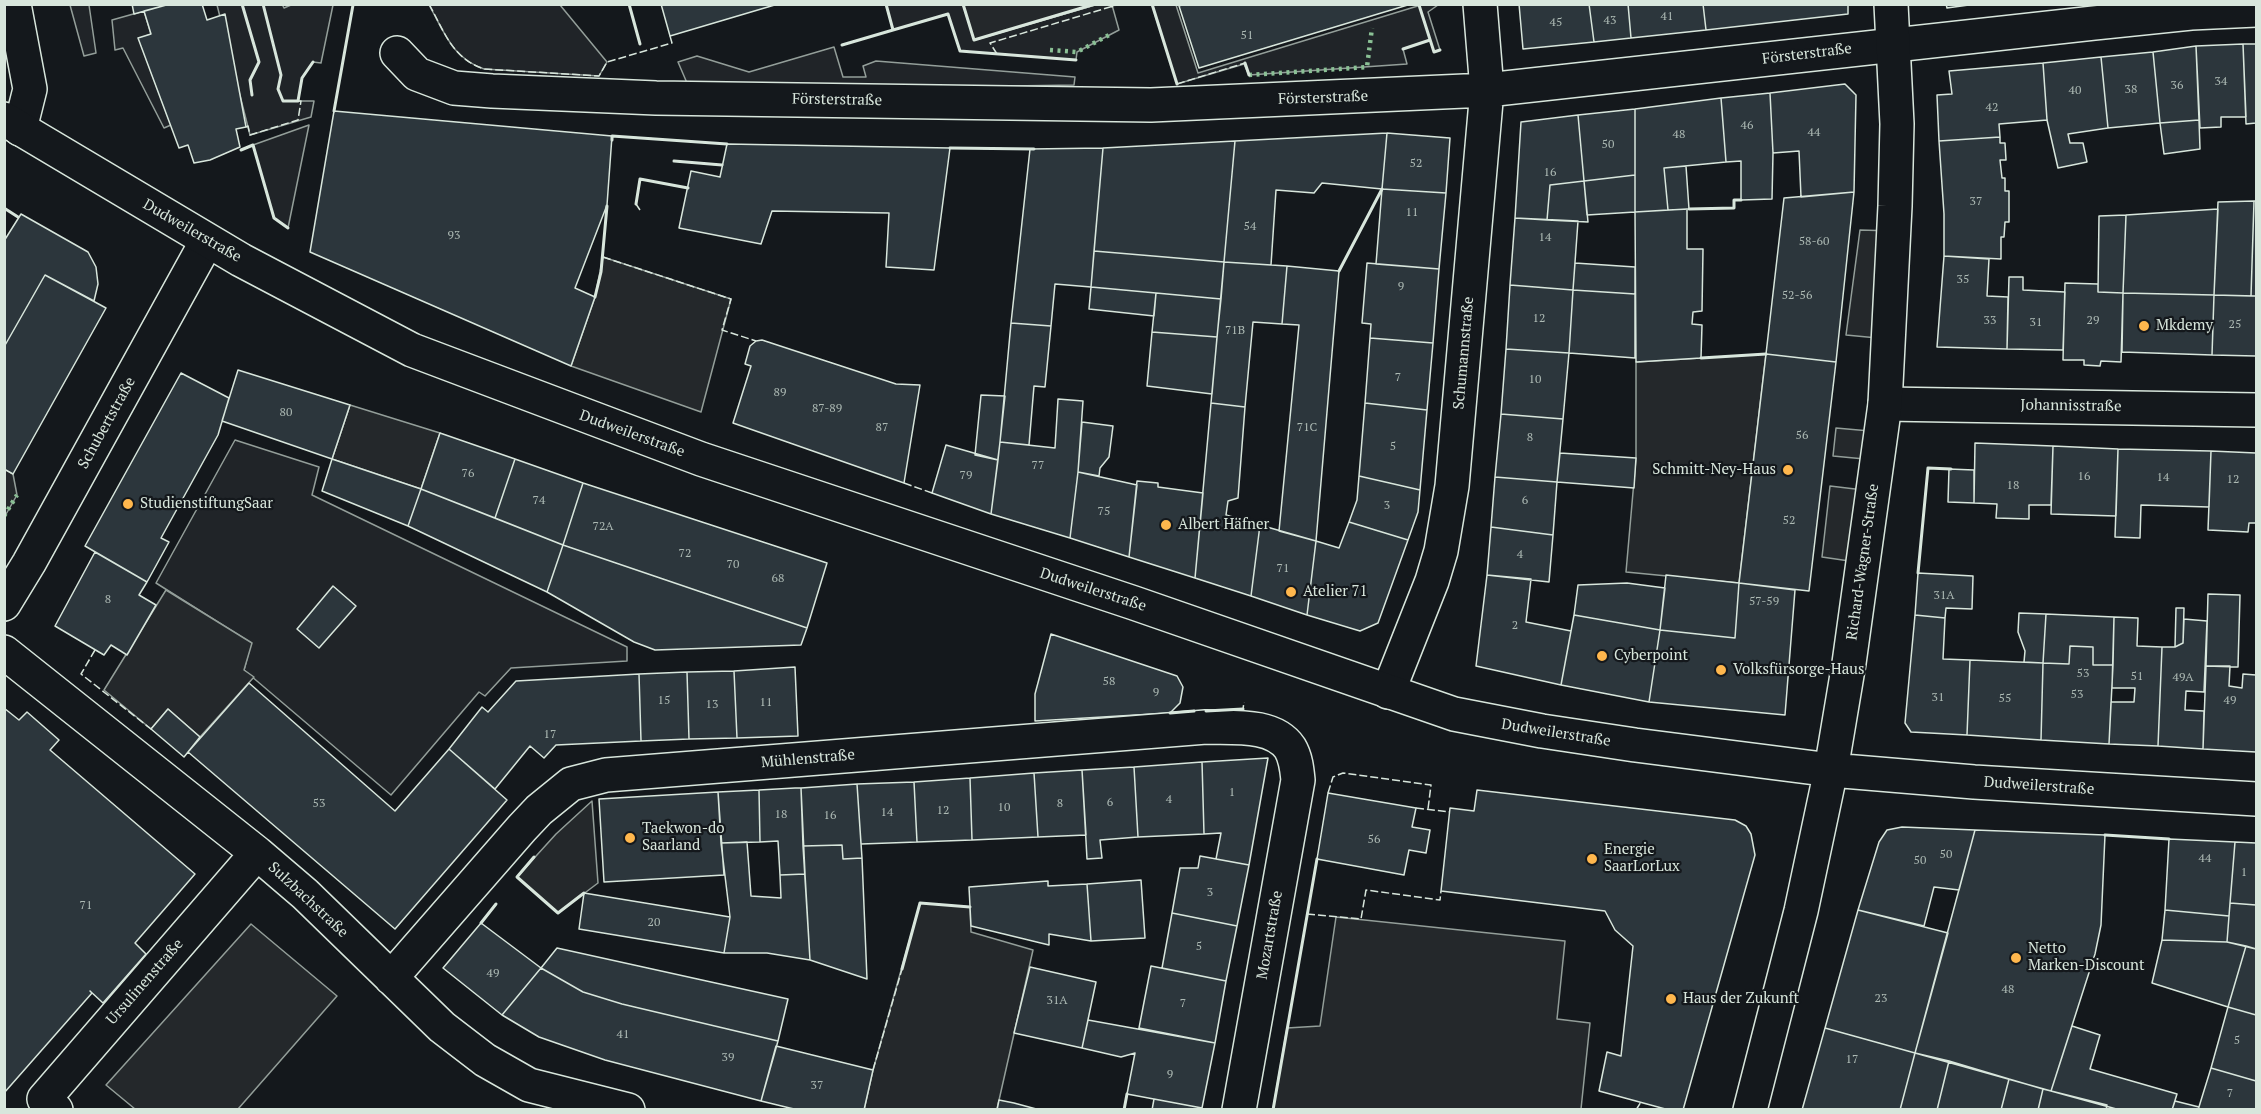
<!DOCTYPE html>
<html>
<head>
<meta charset="utf-8">
<style>
	body { margin:0 }
	#map { position:relative; width:2261px; height:1114px; overflow:hidden; background:#14181c; font-family:"PT Serif",serif }
	canvas { display:block }
	.frame { position:absolute; inset:0; border:6px solid #d8e6dc; pointer-events:none }
</style>
</head>
<body>
<div id="map">
<canvas width="2261" height="1114"></canvas>
<div class="frame"></div>
</div>
<script>
const g = document.querySelector('canvas').getContext('2d');
g.lineJoin = 'round';
function fillPath(path, color) { g.fillStyle = color; g.fill(path, 'evenodd'); }
function trace(path, color, width, dash) { g.strokeStyle = color; g.lineWidth = width; g.lineCap = dash ? 'butt' : 'round'; g.setLineDash(dash || []); g.stroke(path); }
function label(font, color, halo, rows, align = 'center') {
  g.font = font + ' "PT Serif",serif'; g.lineWidth = 4.5; g.setLineDash([]); g.textBaseline = 'middle'; g.strokeStyle = halo; g.fillStyle = color; for (const [text, x, y, turn = 0] of rows) {
    g.save(); g.translate(x, y); g.rotate((+turn || 0) * Math.PI / 180); g.textAlign = isNaN(turn) ? turn : align; if (halo) g.strokeText(text, 0, 0); g.fillText(text, 0, 0); g.restore();
  }
}
const green = new Path2D(`
	M282,4L284,8L291,5H333L321,63L313,62L302,78L298,101H314L311,117L250,135L217,5Z
	M70,5H89L96,53L84,56Z
	M429,5H560L607,62L599,76L484,69C452,58 445,33 429,5Z
	M886,5H963L975,40L1095,5H1112L1119,30L1077,52L1076,60L960,51L948,14L893,30Z
	M1152,5H1176L1198,73L1421,5H1438L1428,12L1440,50L1434,52L1430,40L1403,49L1407,64L1249,75L1244,64L1177,84Z
	M144,11L151,34L139,39L171,125L164,128L123,48L115,50L112,20Z
	M834,47L843,77H866L863,66L876,61L1075,77L1074,85L821,89L687,83L678,62L697,56L749,72Z
	M309,125L288,228L274,218L253,145Z
	M235,440L319,467L312,495L627,647V661L511,668L485,696L479,692L391,795L244,670L251,643L156,583Z`);
const parking = new Path2D(`
	M963,5V4L1095,5L974,40Z
	M1860,230L1894,231L1888,339L1846,335Z
	M603,257L731,299L701,412L571,366L595,297Z
	M1766,354L1739,583L1626,572L1636,458V362Z
	M350,405L440,433L421,489L332,459Z
	M1836,428L1881,432L1875,460L1833,456Z
	M5,469L13,474L17,495L5,516Z
	M1830,486L1872,491L1863,563L1822,557Z
	M166,590L252,643L244,670L254,677L200,737L168,709L151,729L104,690Z
	M592,801L598,883L558,913L517,877L556,834Z
	M920,903L970,907L971,932L1033,950L997,1109L864,1110L873,1070Z
	M1336,917L1565,941L1557,1019L1590,1023L1581,1109H1273L1287,1028L1320,1026Z
	M251,924L337,996L238,1109H135L106,1085Z`);
const building = new Path2D(`
	M132,4H170L134,14Z
	M170,4H202L207,20L225,14L246,127L236,129L240,147L210,160L194,163L188,145L179,148L138,38L151,34L144,11Z
	M661,4H778L670,36Z
	M1184,4H1411L1199,68L1179,6Z
	M1519,4H1589L1594,42L1523,49Z
	M1589,4H1628L1631,38L1594,42Z
	M1628,4H1703L1706,30L1631,38Z
	M1703,4H1848V14L1706,30Z
	M1946,4H1976L1947,8Z
	M2243,44L2246,117H2221V127L2200,128L2196,46Z
	M2243,44H2256V123L2246,124Z
	M2196,46L2199,120L2160,123L2153,52Z
	M2153,52L2160,123L2108,128L2101,57Z
	M2101,57L2108,128L2068,134L2070,143H2083L2087,162L2058,168L2047,120L2043,63Z
	M2043,63L2047,120L1999,124L2000,137L1939,141L1937,95L1952,94L1949,71Z
	M1845,84L1856,95L1854,192L1801,197L1799,151L1773,153L1770,93Z
	M1770,93L1773,153L1772,199L1741,200V161L1726,162L1721,98Z
	M1721,98L1726,162L1664,168L1668,210L1635,212V109Z
	M1635,109V175L1584,181L1578,115Z
	M334,111L612,136L607,205L575,288L595,297L571,366L310,252Z
	M1578,115L1584,181L1550,185L1547,220L1515,218L1521,122Z
	M2199,120L2200,149L2164,154L2160,123Z
	M1387,133L1382,189L1322,183L1314,193L1276,190L1271,265L1224,262L1235,141Z
	M1387,133L1450,138L1446,193L1382,189Z
	M2000,137V143H2005L2006,160H2000L2002,178H2005V191H2009V222H2005L2004,237H2001V259L1944,256V214L1939,141Z
	M1235,141L1224,262L1094,251L1103,148Z
	M727,144L950,148L934,270L886,267L889,213L772,211L761,244L679,228L691,171L720,177Z
	M1103,148L1091,287L1055,284L1051,326L1011,323L1030,149Z
	M1686,166L1689,209L1668,210L1664,168Z
	M1635,175V212L1587,215L1584,181Z
	M1584,181L1588,222L1547,220L1550,185Z
	M1382,189L1446,193L1439,269L1376,264Z
	M1854,192L1836,362L1766,354L1784,198Z
	M2254,201L2251,296L2214,295L2218,202Z
	M2254,201H2256V296H2251Z
	M1687,209V249H1703L1702,311L1693,312L1692,324L1702,325L1701,358L1636,362L1635,212Z
	M2218,209L2214,295L2123,293L2126,215Z
	M21,214L88,252L96,267L98,284L94,301L45,275L4,347V241Z
	M2126,215L2123,293L2098,292L2099,216Z
	M1515,218L1578,221L1573,290L1510,285Z
	M1094,251L1224,262L1221,299L1091,287Z
	M1944,256L1989,259L1987,296L2008,297L2007,349L1937,347Z
	M1224,262L1287,266L1282,324L1253,322L1245,407L1211,403Z
	M1367,263L1439,269L1433,343L1370,338L1371,324L1362,323Z
	M1575,263L1635,267V294L1573,290Z
	M1287,266L1339,271L1316,541L1279,531L1299,325L1282,324Z
	M45,275L106,308L13,474L4,469V347Z
	M2009,277H2023V290L2065,292L2063,350L2007,349Z
	M2065,283L2098,284V292L2123,293L2121,362L2101,361L2100,366L2084,365V360H2063Z
	M1510,285L1573,290L1569,353L1506,349Z
	M1091,287L1156,293L1154,316L1089,309Z
	M1573,290L1635,294V358L1569,353Z
	M1156,293L1221,299L1217,337L1152,332Z
	M2123,293L2214,295L2212,355L2122,352Z
	M2214,295L2256,296V356L2212,355Z
	M1011,323L1051,326L1045,387L1034,386L1029,445L1000,442Z
	M1152,332L1217,337L1212,394L1147,386Z
	M1370,338L1433,343L1427,410L1365,403Z
	M762,340L896,384L920,385L904,483L733,423L751,366L745,364L750,346L756,341Z
	M1506,349L1569,353L1563,419L1501,414Z
	M1766,354L1836,362L1809,591L1739,583Z
	M238,370L350,405L332,459L222,421Z
	M181,373L229,398L218,435L161,538L169,542L147,582L85,546Z
	M981,395L1005,396L998,460L975,455Z
	M1058,399L1083,401L1078,472L1070,538L991,514L1000,442L1055,448Z
	M1211,403L1245,407L1238,498L1228,501L1226,515L1260,525L1251,596L1195,578Z
	M1365,403L1427,410L1420,490L1359,476Z
	M1501,414L1563,419L1557,482L1495,477Z
	M1082,422L1113,426L1109,457L1100,468L1099,476L1078,472Z
	M440,433L515,459L495,518L421,489Z
	M1975,443L2053,446L2051,505H2029V519L1996,518L1997,504L1974,503Z
	M946,445L998,460L991,514L932,493Z
	M2053,446L2118,449L2116,516L2051,514Z
	M2118,449L2211,451L2209,507L2141,505L2140,538L2115,537Z
	M2211,451L2256,453V523H2249L2248,532L2208,530Z
	M1560,453L1636,458L1634,488L1557,482Z
	M332,459L421,489L408,526L322,491Z
	M515,459L583,483L563,545L495,518Z
	M1949,469L1974,470V503L1948,502Z
	M1078,472L1137,485L1129,557L1070,538Z
	M1359,476L1420,490L1418,512L1408,540L1349,522L1357,500Z
	M1495,477L1557,482L1553,535L1491,527Z
	M1137,481L1158,483V487L1203,493L1195,578L1129,557Z
	M583,483L827,563L807,628L563,545Z
	M421,489L563,545L547,592L408,526Z
	M1349,522L1408,540L1378,623L1360,631L1307,615L1316,541L1339,548Z
	M1260,525L1316,541L1307,615L1251,596Z
	M1491,527L1553,535L1549,582L1487,575Z
	M563,545L807,628L801,645L655,650L634,642L547,592Z
	M95,552L147,582L139,595L156,605L127,655L111,645L104,655L55,626Z
	M1918,573L1973,576L1972,609L1946,608L1945,618L1915,615Z
	M1487,575L1531,579L1526,622L1571,631L1561,685L1476,666Z
	M1666,575L1739,583L1735,638L1660,630Z
	M1627,583L1665,588L1660,630L1574,615L1578,585Z
	M1739,583L1795,590L1785,715L1649,702L1660,630L1735,638Z
	M333,586L356,606L319,648L297,629Z
	M2208,594L2240,595L2238,667L2206,666Z
	M2176,608H2184L2183,643L2175,647Z
	M2019,613L2046,614L2043,663L2024,662L2025,651L2018,632Z
	M2046,614L2114,617L2113,665H2093V647L2070,646L2069,664L2043,663Z
	M1574,615L1660,630L1649,702L1561,685Z
	M1915,615L1945,618L1943,659L1970,660L1967,735L1911,732L1905,723Z
	M2114,617L2138,618L2137,646L2162,647L2158,746L2109,744L2111,702H2134L2135,688H2112Z
	M2184,619L2207,621L2204,692L2186,691L2185,710L2204,711L2203,749L2158,746L2162,647H2175L2183,643Z
	M1051,634L1177,676L1183,687L1180,703L1170,713L1035,721V694Z
	M2070,646L2093,647V665H2113L2109,744L2041,740L2043,663L2069,664Z
	M1970,660L2043,663L2041,740L1967,735Z
	M2206,666H2230L2229,686L2242,688L2243,674L2256,675V752L2203,749Z
	M795,667L798,736L737,738L734,671Z
	M734,671L737,738L689,739L687,672Z
	M687,672L689,739L641,741L639,674Z
	M639,674L641,741L556,745L544,758L530,746L495,789L449,749L482,707L488,712L516,681Z
	M249,683L395,811L449,749L507,800L395,929L188,752Z
	M4,708L19,720L27,712L59,740L50,750L195,874L135,943L146,954L103,1003L90,991L92,993L4,1093Z
	M168,709L200,737L184,757L151,729Z
	M1268,758L1249,865L1216,859L1221,833L1204,834L1202,762Z
	M1202,762L1204,834L1138,837L1134,767Z
	M1134,767L1138,837L1100,840L1102,858L1087,859L1082,770Z
	M1082,770L1086,835L1038,837L1034,773Z
	M1034,773L1038,837L972,840L970,778Z
	M970,778L972,840L917,842L914,782Z
	M914,782L917,842L861,844L857,784Z
	M857,784L862,858L843,859L842,845L803,846L801,788Z
	M795,788H801L805,874L780,875L778,841L760,842L759,790Z
	M759,790L760,842L721,843L718,792Z
	M1477,790L1735,820L1746,826L1751,834L1755,855L1683,1110H1669L1599,1091L1607,1052L1621,1056L1633,946L1615,930L1605,911L1441,891L1450,808L1474,811Z
	M718,792L724,875L604,882L599,799Z
	M1328,793L1416,808L1412,827L1430,830L1426,853L1409,850L1404,875L1317,859Z
	M1902,827L1975,830L1959,890L1934,887L1924,926L1858,910L1879,842L1887,830Z
	M1975,830L2105,835L2101,925L2095,954L2051,1091L1915,1053Z
	M2169,839L2235,842L2229,916L2165,910Z
	M747,842L751,896L781,898L780,875L805,874L810,960L767,953H724L730,917L721,843Z
	M2235,842L2256,843V905L2230,903Z
	M842,845L843,859L862,858L867,979L810,960L803,846Z
	M1200,856L1249,865L1237,926L1172,913L1180,868H1198Z
	M1141,880L1145,938L1091,941L1087,884Z
	M1048,881V886L1087,884L1091,941L1049,934V945L971,926L969,887Z
	M584,893L730,917L724,953L579,929Z
	M2230,903L2256,905V949L2227,942Z
	M1858,910L1948,933L1915,1053L1825,1028Z
	M2165,910L2229,916L2227,942L2162,940Z
	M1172,913L1237,926L1226,981L1162,968Z
	M481,923L541,968L502,1015L443,968Z
	M2162,940L2227,942L2246,946L2228,1007L2152,983Z
	M2246,946L2256,949V1015L2228,1007Z
	M557,948L788,999L778,1041L622,1004L583,992L541,968Z
	M1151,966L1226,981L1215,1043L1139,1028Z
	M1030,967L1096,982L1082,1048L1014,1033Z
	M541,968L583,992L622,1004L778,1041L761,1101L605,1060L539,1037L502,1015Z
	M2228,1007L2256,1015V1081L2211,1068Z
	M1088,1020L1215,1043L1202,1108L1127,1094L1135,1053L1121,1057L1082,1048Z
	M2072,1026L2100,1035L2090,1069L2177,1094L2172,1110H2120L2051,1091Z
	M1825,1028L1915,1053L1900,1110H1802Z
	M776,1046L873,1070L864,1110H798L761,1101Z
	M1915,1053L1949,1061L1937,1110H1900Z
	M1949,1061L2009,1079L2001,1110H1937Z
	M2211,1068L2256,1081V1110H2198Z
	M2009,1079L2043,1089L2038,1110H2001Z
	M2043,1089L2107,1105L2106,1110H2038Z
	M1154,1099L1202,1108V1110H1152Z
	M999,1100L1014,1103L1040,1110H997Z
	M2175,1101L2199,1107L2198,1110H2172Z`);
const minor = new Path2D(`
	M14,4L30,89L20,129
	M397,53L417,74L454,88L492,91L656,98L1151,105L1487,90L2094,23L2191,13L2256,10
	M1885,404L2256,410
	M4,604L29,563L207,241
	M4,652L257,853L305,894L442,1027L485,1060L529,1085L628,1110
	M1388,692L1432,581L1441,551L1452,486L1487,90L1480,4
	M391,978L522,828L539,810L571,784L606,775L1206,727C1232,728 1273,723 1290,748C1296,758 1297,770 1298,780L1239,1110
	M56,1110L44,1099L257,853`);
const major = new Path2D(`
	M4,119L241,260L412,350L701,459L1134,603L1454,714L1542,731L1635,745L1831,770L1974,782L2256,799
	M1750,1110L1801,911L1831,770L1849,663L1885,404L1895,206L1897,124L1891,4`);
const hedge = new Path2D(`
	M1050,50L1077,52L1111,34
	M1249,75L1367,67L1372,28
	M4,516L17,495`);
const fence = new Path2D(`
	M429,4C445,33 452,58 484,69L599,76L607,62L672,43L670,36
	M997,54L990,43L1120,4
	M1177,84L1245,63
	M246,127L248,126L250,135L298,120L301,101H298
	M612,136L727,144
	M950,148L1034,149
	M674,161L722,165
	M640,210L636,204L640,179L688,188
	M603,257L731,299L722,330L756,341
	M904,483L932,493
	M95,650L81,674L151,729
	M1206,711L1243,709L1244,702
	M1170,713L1194,711
	M1328,793L1333,777L1343,773L1431,785L1428,809
	M1416,808L1450,812
	M1307,914L1361,919L1366,890L1440,900L1441,891
	M873,1070L902,969
	M1636,1110L1641,1102`);
const wall = new Path2D(`
	M242,4L259,62L250,80L252,95
	M263,4L281,75L278,89L283,101H298L302,78L313,62
	M629,4L640,44
	M886,4L893,30L948,14L960,51L1076,60
	M963,4L974,40L1095,4
	M1112,4V6
	M1152,4L1177,84
	M1421,4L1419,5L1434,52L1440,50
	M842,45L893,30
	M1403,49L1430,40
	M1245,63L1249,75
	M334,111L353,5
	M612,140V136L727,144
	M950,148L1034,149
	M241,150L253,145L274,218L288,228
	M674,161L722,165
	M636,204L640,179L688,188
	M4,208L18,217
	M1689,209L1734,208V200H1741
	M1339,271L1382,189
	M595,297L601,272L607,206
	M1701,358L1766,354
	M1918,573L1928,468L1951,469
	M1206,711L1243,709
	M1170,713L1194,711
	M2105,835L2169,839
	M534,857L517,877L558,913L584,893
	M481,923L496,904
	M902,969L920,903L970,907
	M1124,1110L1127,1094
	M1273,1110L1317,859`);
const markers = [
	[2144,326,6,"#ffb74d"],
	[1788,470,6,"#ffb74d"],
	[128,504,6,"#ffb74d"],
	[1166,525,6,"#ffb74d"],
	[1291,592,6,"#ffb74d"],
	[1602,656,6,"#ffb74d"],
	[1721,670,6,"#ffb74d"],
	[630,838,6,"#ffb74d"],
	[1592,859,6,"#ffb74d"],
	[2016,958,6,"#ffb74d"],
	[1671,999,6,"#ffb74d"]
];
const numberNames = [
	["41",1667,17],
	["43",1610,21],
	["45",1556,23],
	["51",1247,36],
	["34",2221,82],
	["36",2177,86],
	["38",2131,90],
	["40",2075,91],
	["42",1992,108],
	["46",1747,126],
	["44",1814,133],
	["48",1679,135],
	["50",1608,145],
	["52",1416,164],
	["16",1550,173],
	["37",1976,202],
	["11",1412,213],
	["54",1250,227],
	["93",454,236],
	["14",1545,238],
	["58-60",1814,242],
	["35",1963,280],
	["9",1401,287],
	["52-56",1797,296],
	["12",1539,319],
	["33",1990,321],
	["29",2093,321],
	["31",2036,323],
	["25",2235,325],
	["71B",1235,331],
	["7",1398,378],
	["10",1535,380],
	["89",780,393],
	["87-89",827,409],
	["80",286,413],
	["87",882,428],
	["71C",1307,428],
	["56",1802,436],
	["8",1530,438],
	["5",1393,447],
	["77",1038,466],
	["76",468,474],
	["79",966,476],
	["16",2084,477],
	["14",2163,478],
	["12",2233,480],
	["18",2013,486],
	["74",539,501],
	["6",1525,501],
	["3",1387,506],
	["75",1104,512],
	["52",1789,521],
	["72A",603,527],
	["72",685,554],
	["4",1520,555],
	["70",733,565],
	["71",1283,569],
	["68",778,579],
	["31A",1944,596],
	["8",108,600],
	["57-59",1764,602],
	["2",1515,626],
	["53",2083,674],
	["51",2137,677],
	["49A",2183,678],
	["58",1109,682],
	["9",1156,693],
	["53",2077,695],
	["31",1938,698],
	["55",2005,699],
	["15",664,701],
	["49",2230,701],
	["11",766,703],
	["13",712,705],
	["17",550,735],
	["1",1232,793],
	["4",1169,800],
	["6",1110,803],
	["53",319,804],
	["8",1060,804],
	["10",1004,808],
	["12",943,811],
	["14",887,813],
	["18",781,815],
	["16",830,816],
	["56",1374,840],
	["50",1946,855],
	["44",2205,859],
	["50",1920,861],
	["1",2244,873],
	["3",1210,893],
	["71",86,906],
	["20",654,923],
	["5",1199,947],
	["49",493,974],
	["48",2008,990],
	["23",1881,999],
	["31A",1057,1001],
	["7",1183,1004],
	["41",623,1035],
	["5",2237,1041],
	["39",728,1058],
	["17",1852,1060],
	["9",1170,1075],
	["37",817,1086],
	["7",2230,1094]
];
const streetNames = [
	["Försterstraße",1807,54,-7],
	["Försterstraße",1323,98,-2],
	["Försterstraße",837,100,1],
	["Dudweilerstraße",192,231,30],
	["Schumannstraße",1464,353,-85],
	["Johannisstraße",2071,406,1],
	["Schubertstraße",107,423,-61],
	["Dudweilerstraße",632,434,20],
	["Richard-Wagner-Straße",1863,562,-82],
	["Dudweilerstraße",1093,590,18],
	["Dudweilerstraße",1556,733,9],
	["Mühlenstraße",808,759,-5],
	["Dudweilerstraße",2039,786,4],
	["Sulzbachstraße",308,900,43],
	["Mozartstraße",1270,935,-80],
	["Ursulinenstraße",145,982,-49]
];
const poiNames = [
	["Mkdemy",2156,326],
	["Schmitt-Ney-Haus",1776,470,"right"],
	["StudienstiftungSaar",140,504],
	["Albert Häfner",1178,525],
	["Atelier 71",1303,592],
	["Cyberpoint",1614,656],
	["Volksfürsorge-Haus",1733,670],
	["Taekwon-do",642,829],
	["Saarland",642,846],
	["Energie",1604,850],
	["SaarLorLux",1604,867],
	["Netto",2028,949],
	["Marken-Discount",2028,966],
	["Haus der Zukunft",1683,999]
];
fillPath(green, '#202428');
trace(green, '#939e99', 1.5);
fillPath(parking, '#24282b');
trace(parking, '#939e99', 1.5);
fillPath(building, '#2c363c');
trace(building, '#d8e6dc', 1.5);
trace(minor, '#d8e6dc', 36);
trace(major, '#d8e6dc', 36);
trace(minor, '#14181c', 33);
trace(major, '#14181c', 33);
trace(hedge, '#8ac095', 4.5, [3, 4.5]);
trace(fence, '#d8e6dc', 1.5, [8, 3]);
trace(wall, '#d8e6dc', 3);
for (const [x, y, r, color] of markers) { const dot = new Path2D(); dot.arc(x, y, r, 0, 2 * Math.PI); g.fillStyle = color; g.fill(dot); trace(dot, '#14181c', 2); }
label('12px', '#adbab4', null, numberNames);
label('15px', '#d8e6dc', '#14181c', streetNames);
label('15px', '#d8e6dc', '#14181c', poiNames, 'left');
</script>
</body>
</html>
